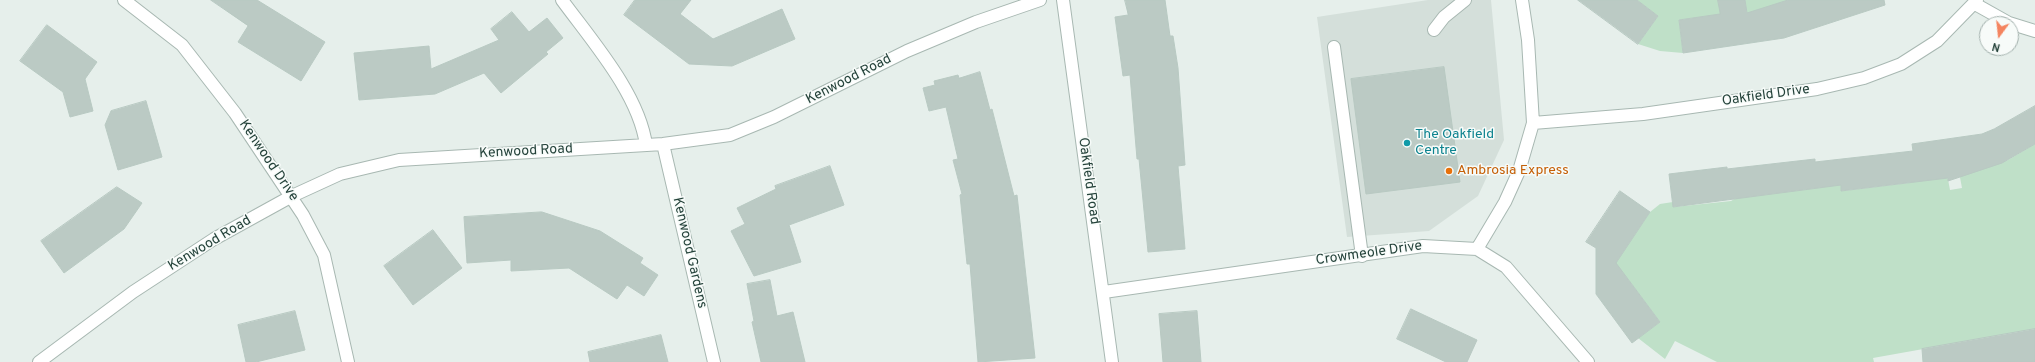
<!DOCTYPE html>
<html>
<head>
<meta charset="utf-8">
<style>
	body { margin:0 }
	#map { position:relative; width:2035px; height:362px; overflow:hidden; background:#e6efeb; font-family:Overpass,sans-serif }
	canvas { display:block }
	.north { position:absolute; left:1979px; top:16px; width:40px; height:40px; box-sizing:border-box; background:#f7fbf9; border:1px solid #a3b1ad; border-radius:50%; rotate:195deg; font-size:11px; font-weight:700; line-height:16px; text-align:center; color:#24423a }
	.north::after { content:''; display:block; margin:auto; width:14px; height:18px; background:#f4845f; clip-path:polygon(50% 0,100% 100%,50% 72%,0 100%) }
</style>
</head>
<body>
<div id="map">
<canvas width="2035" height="362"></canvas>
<div class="north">N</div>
</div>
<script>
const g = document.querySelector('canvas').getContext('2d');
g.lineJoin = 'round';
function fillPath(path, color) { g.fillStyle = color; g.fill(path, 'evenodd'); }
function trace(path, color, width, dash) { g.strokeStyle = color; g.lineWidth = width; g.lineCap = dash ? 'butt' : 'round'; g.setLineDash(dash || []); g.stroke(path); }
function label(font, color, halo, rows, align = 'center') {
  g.font = font + ' Overpass,sans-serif'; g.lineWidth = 3; g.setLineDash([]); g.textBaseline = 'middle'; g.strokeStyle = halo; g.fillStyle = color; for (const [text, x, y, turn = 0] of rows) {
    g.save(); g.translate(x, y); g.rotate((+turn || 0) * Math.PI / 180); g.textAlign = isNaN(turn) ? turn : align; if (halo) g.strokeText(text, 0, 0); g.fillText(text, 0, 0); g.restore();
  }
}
const built = new Path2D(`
	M1428,0H1491L1504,140L1478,196L1429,231L1347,237L1317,17Z`);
const green = new Path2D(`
	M1637,0H1729L1720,15L1679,20L1683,53L1660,51L1638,44L1658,16Z
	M1745,0H1788L1747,16Z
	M2035,144V329L1873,358L1874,362H1717L1675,341L1665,359L1638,338L1660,322L1627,278L1608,256L1617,261L1650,212L1660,204L1673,202L1674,207L1731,201L1736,198L1816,188L1841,182L1842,191L1908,183L1947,174L1950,190L1962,188L1959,172L1995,164L2008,160Z`);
const building = new Path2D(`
	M211,0H257L325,42L301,81L238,42L248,26Z
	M635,0H691L680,14L713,39L782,9L795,39L732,66L689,64L624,15Z
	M1125,0H1165L1170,36H1173L1178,68L1185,165L1178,166L1185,249L1148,252L1139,159H1137L1130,75L1123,76L1115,17L1128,15Z
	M1578,0H1637L1658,16L1638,44Z
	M1718,0H1745L1747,13L1788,0H1884L1885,5L1784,38L1683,53L1679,20L1720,14Z
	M512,12L529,32L547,18L563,38L546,52L548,54L501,93L484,73L435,94L359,100L354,53L429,46L431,69L499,40L491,29Z
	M47,25L97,62L85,79L93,111L70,117L63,92L20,61Z
	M1444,67L1460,182L1366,194L1351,79Z
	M980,72L990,110L992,109L1014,196L1017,195L1035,358L978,362L970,264H967L960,195L962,194L953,160L958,159L946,107L929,111L923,88L935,85L934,81L958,75L959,78Z
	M146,101L162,157L118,170L105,125L111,111Z
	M2035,106V144L2002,163L1948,181V178L1841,191V185L1673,207L1669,174L1727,167V169L1815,159V162L1913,151L1912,144L1982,134L1994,129Z
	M830,166L844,205L789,225L801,262L754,276L731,231L745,224L737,208L776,189L775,186Z
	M117,187L142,203L124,229L64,273L41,241Z
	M1620,191L1650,212L1616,263L1660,322L1632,343L1596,294V248L1586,242Z
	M542,212L600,231L643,258L640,263L658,275L644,296L627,285L617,299L569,268L511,271V260L467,263L464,217Z
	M433,230L462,268L413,305L384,266Z
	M770,280L777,316L793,312L805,362H761L752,322L754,321L747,284Z
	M1411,309L1477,340L1467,362H1446L1397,339Z
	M295,311L305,350L256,362H246L238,325Z
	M1197,311L1201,362H1163L1159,314Z
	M2035,329V362H1923L1922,349Z
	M661,335L668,362H590L588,352Z`);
const lane = new Path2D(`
	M1434,30L1444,17L1465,0
	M1334,47L1362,256`);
const street = new Path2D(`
	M124,0L182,45L235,113L303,215L324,255L348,362
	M562,0C592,41 639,94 646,145
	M1063,0L1112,362
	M1975,4L2009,23L2035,31
	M1533,123L1643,114L1817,89L1864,78L1901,64L1937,41L1977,0
	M663,144L714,362
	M1477,249L1505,202L1519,171L1533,123L1528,40L1522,0
	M1104,292L1423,246L1477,249L1506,267L1588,362
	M39,362L133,292L214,239L292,196L340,174L399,160L663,144L730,135L774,117L907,51L976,22L1040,0`);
const markers = [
	[1407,143,4,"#0f9aa8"],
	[1449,171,4,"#e8710a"]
];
const streetNames = [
	["Kenwood Road",849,80,-27],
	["Oakfield Drive",1766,96,-8],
	["Kenwood Road",526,152,-3],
	["Kenwood Drive",268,161,56],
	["Oakfield Road",1088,181,82],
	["Kenwood Road",210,244,-31],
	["Kenwood Gardens",689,253,77],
	["Crowmeole Drive",1369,254,-8]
];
const cultureNames = [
	["The Oakfield",1415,135],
	["Centre",1415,151]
];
const foodNames = [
	["Ambrosia Express",1457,171]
];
fillPath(built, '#d4dfda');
fillPath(green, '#bfe0c8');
fillPath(building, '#bbcac4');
trace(building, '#b8c9c2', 1);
trace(lane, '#a8b8b2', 14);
trace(street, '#a8b8b2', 14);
trace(lane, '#fff', 12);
trace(street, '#fff', 12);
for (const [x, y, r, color] of markers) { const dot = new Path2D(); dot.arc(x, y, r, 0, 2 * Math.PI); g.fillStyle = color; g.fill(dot); trace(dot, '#f7fbf9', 1.5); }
label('14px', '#24423a', '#f7fbf9', streetNames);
label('14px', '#0d838f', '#f7fbf9', cultureNames, 'left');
label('14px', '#c56008', '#f7fbf9', foodNames, 'left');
</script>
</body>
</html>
